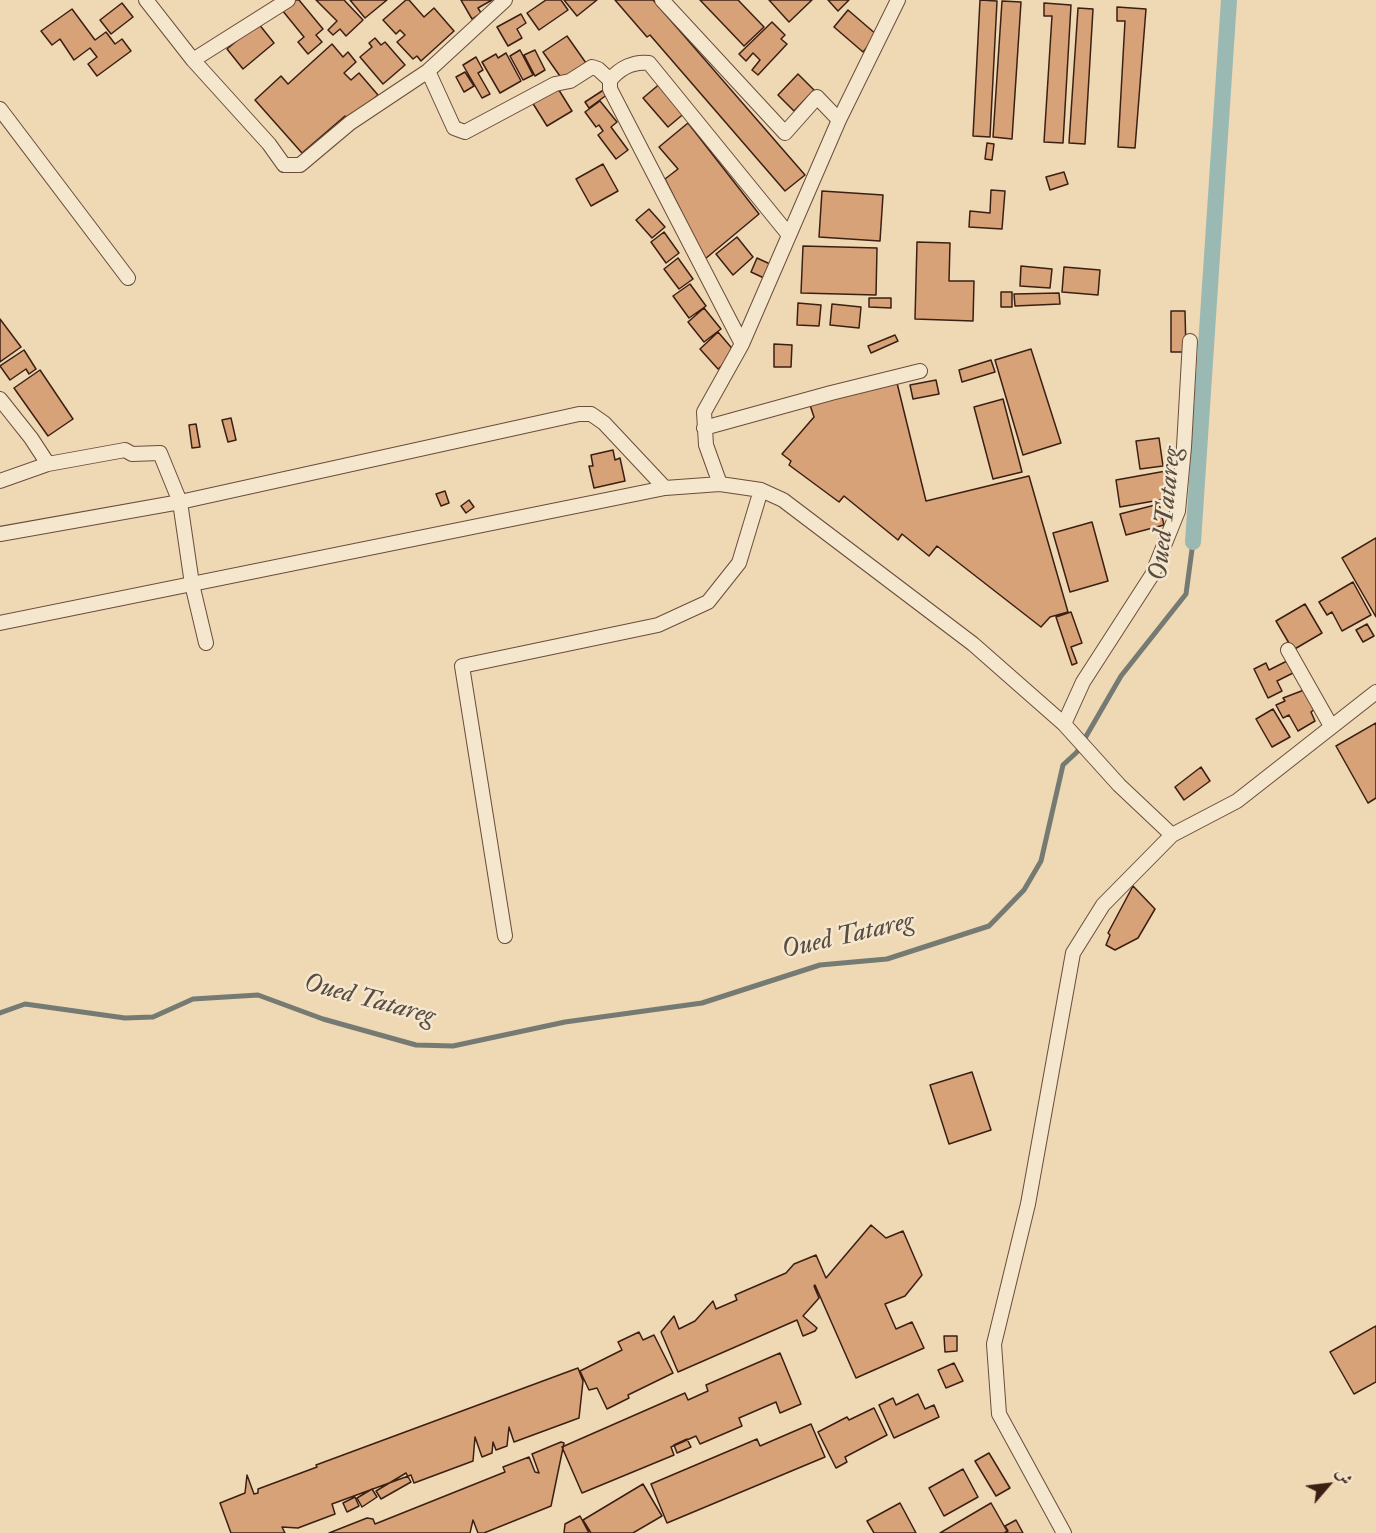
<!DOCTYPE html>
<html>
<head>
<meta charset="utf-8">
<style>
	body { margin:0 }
	#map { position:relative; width:1376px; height:1533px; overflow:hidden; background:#efd8b4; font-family:"IM FELL Double Pica",Amiri,serif }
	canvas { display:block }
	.north { position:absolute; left:1298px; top:1455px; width:60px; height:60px; -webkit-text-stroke:4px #f5e6ce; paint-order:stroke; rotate:62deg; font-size:16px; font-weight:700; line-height:24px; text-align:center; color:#3c1f13 }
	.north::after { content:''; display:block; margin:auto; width:21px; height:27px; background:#3c1f13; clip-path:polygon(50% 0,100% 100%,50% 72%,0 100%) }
</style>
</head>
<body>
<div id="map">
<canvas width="1376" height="1533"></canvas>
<div class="north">ش</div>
</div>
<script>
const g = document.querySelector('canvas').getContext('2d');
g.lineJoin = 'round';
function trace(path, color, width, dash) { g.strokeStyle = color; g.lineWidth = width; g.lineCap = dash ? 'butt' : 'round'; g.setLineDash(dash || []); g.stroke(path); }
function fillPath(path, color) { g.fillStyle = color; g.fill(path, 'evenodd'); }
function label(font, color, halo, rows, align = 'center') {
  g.font = font + ' "IM FELL Double Pica",serif'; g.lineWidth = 5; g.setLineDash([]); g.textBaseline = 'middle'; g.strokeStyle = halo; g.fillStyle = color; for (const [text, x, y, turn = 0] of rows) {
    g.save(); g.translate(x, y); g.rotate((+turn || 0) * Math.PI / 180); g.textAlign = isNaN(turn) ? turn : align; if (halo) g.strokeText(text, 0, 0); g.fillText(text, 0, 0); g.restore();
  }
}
const stream = new Path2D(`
	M0,1013L25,1004L125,1018L153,1017L193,999L258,995L323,1019L416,1045L453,1046L565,1022L702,1003L820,965L887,959L989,926L1024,890L1041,861L1063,765L1077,752L1121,676L1186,594L1193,542`);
const canal = new Path2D(`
	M1193,542L1229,0`);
const building = new Path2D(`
	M295,0H299L323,29L316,35L322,42L308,54L298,42L304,37L282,10Z
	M316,0H344L363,20L346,36L340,29L333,35L328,30L337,21Z
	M350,0H387L365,18Z
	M406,0H409L424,17L434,8L454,31L421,61L417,56L413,59L397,42L405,35L400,30L396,34L383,20Z
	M461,0H492L478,8L481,13L472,19Z
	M546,0H561L568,10L539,30L527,13Z
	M564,0H597L577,16Z
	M615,0H653L805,175L785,191L650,35L647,37Z
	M700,0H738L764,27L744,46Z
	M769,0H812L789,22Z
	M828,0H849L838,11Z
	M980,0L997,1L990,137L973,136Z
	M1002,1L1021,2L1012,139L993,137Z
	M122,3L133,17L111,34L100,20Z
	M1044,3L1071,5L1063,143L1044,142L1052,16H1044Z
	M1117,7L1146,9L1135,148L1118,147L1125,21H1117Z
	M1078,8L1093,9L1085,144L1069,143Z
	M72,9L95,40L106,32L115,44L122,39L131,51L97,76L88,64L97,57L90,48L74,60L60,39L52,45L41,31Z
	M848,10L877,35L863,52L834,27Z
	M521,14L526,23L517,29L522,38L508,46L497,27Z
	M772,22L785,35L781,39L787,44L758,75L752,70L760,60L753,53L746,61L739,54Z
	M258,23L274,43L243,69L227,49Z
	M567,36L586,63L562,79L543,52Z
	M375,38L381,45L385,42L405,65L383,84L360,57L372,47L369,43Z
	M332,44L343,57L348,52L356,62L344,73L351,80L359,73L378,95L349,120L345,116L302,153L255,100L281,76L288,84Z
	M520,50L533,75L523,80L510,56Z
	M535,50L545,70L535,76L524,55Z
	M506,53L521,81L500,93L482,62L496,54L498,58Z
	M476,57L483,70L478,73L490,94L482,98L463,65Z
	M465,72L474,86L464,92L456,77Z
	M798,74L814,90L794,111L778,95Z
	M662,82L687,111L668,127L643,98Z
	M557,87L572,111L547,126L532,102Z
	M605,89L608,94L589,108L585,102Z
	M600,101L617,122L611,127L628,150L616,159L598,135L603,131L599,125L596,127L585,112Z
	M688,123L759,214L705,259L665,179L678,169L659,147Z
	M987,143L994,144L992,160L985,159Z
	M603,164L618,191L591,206L576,179Z
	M1064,172L1068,184L1050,190L1046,177Z
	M991,190L1005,191L1002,229L969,227L970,211L990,213Z
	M822,191L883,195L880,241L819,237Z
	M649,209L665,227L652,238L636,220Z
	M664,232L679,253L666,263L651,242Z
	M737,237L753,257L733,275L716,254Z
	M917,242L950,243L949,281H974L973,321L915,319Z
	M803,246L877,248L876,295L801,293Z
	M678,258L693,279L679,289L664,269Z
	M757,258L770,264L764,278L751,272Z
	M1021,266L1052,269L1050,288L1020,286Z
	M1064,267L1100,270L1098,295L1062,292Z
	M690,284L706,306L689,318L673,296Z
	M1001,292H1012V307H1001Z
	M1059,293L1060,304L1015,306L1014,294Z
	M869,298H891V308L869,307Z
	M798,303L821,305L819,326L797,325Z
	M832,304L861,307L859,328L830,325Z
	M704,308L721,329L704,342L688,322Z
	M1171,311H1185L1186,352H1171Z
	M0,319L21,347L0,362Z
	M718,332L736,353L718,369L700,349Z
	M895,335L898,341L871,353L868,346Z
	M774,344L792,345L791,367H774Z
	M1031,349L1061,443L1023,455L995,360Z
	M24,350L36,369L29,374L26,369L10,380L0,366Z
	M991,360L995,372L962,382L959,370Z
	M40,370L73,419L48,436L14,388Z
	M936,380L939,394L913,399L910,385Z
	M897,383L926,501L1029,476L1068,612L1050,617L1041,627L937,546L929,556L902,534L898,540L844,496L839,502L789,465L791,461L782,454L814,417L810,405Z
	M1003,399L1022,472L993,479L974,407Z
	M231,418L236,440L228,442L222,420Z
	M196,424L200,447L192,448L189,425Z
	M1159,438L1163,466L1140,469L1136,441Z
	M613,450L615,460L620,458L625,481L594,488L589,466H593L591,455Z
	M1166,471L1171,498L1120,507L1116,480Z
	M445,491L449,503L441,506L436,494Z
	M469,500L474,507L466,513L461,506Z
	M1159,504L1164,525L1126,535L1120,514Z
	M1092,522L1108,581L1070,592L1053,533Z
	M1376,538V617L1342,558Z
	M1353,582L1371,615L1342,631L1332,612L1327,615L1319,602Z
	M1305,604L1322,633L1293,650L1276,621Z
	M1071,612L1082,643L1071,647L1077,663L1072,665L1056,617Z
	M1367,624L1374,636L1363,642L1356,630Z
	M1287,661L1293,673L1277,681L1282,691L1268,698L1254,669L1266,663L1269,670Z
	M1304,690L1315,709L1311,712L1315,721L1298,731L1289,715L1283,718L1276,705L1285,701L1283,698Z
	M1273,709L1290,737L1272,747L1256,719Z
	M1376,723V798L1368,803L1336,746Z
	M1201,767L1210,781L1184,800L1175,787Z
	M1133,886L1155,909L1138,938L1115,950L1106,945L1110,935L1108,933Z
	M972,1072L991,1130L949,1144L930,1085Z
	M871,1225L886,1238L903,1231L922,1275L905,1296L885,1304L896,1329L912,1322L924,1348L856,1378L815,1285L814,1286L819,1298L803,1316L817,1328L815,1331L803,1336L797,1320L678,1372L661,1332L674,1316L679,1329L695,1321L713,1301L716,1309L737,1300L735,1295L786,1273L794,1264L816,1255L826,1278Z
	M1376,1326V1382L1354,1394L1330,1352Z
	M639,1332L643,1340L654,1335L673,1373L628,1395L629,1398L607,1409L597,1388L589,1390L580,1371L622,1350L618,1342Z
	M944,1336H957V1351L945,1352Z
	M780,1353L801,1404L780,1413L776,1402L739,1418L742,1426L700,1444L696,1436L671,1447L674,1455L582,1493L562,1447L685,1393L688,1400L708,1391L706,1385Z
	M954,1363L963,1381L946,1388L938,1370Z
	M578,1368L583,1381L579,1418L514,1442L509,1427L507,1446L496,1450L493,1442L492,1453L482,1457L475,1437L473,1461L414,1483L411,1475L332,1504L335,1514L298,1528L282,1527L285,1533H231L220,1503L245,1493L247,1475L254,1494L258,1493V1489L317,1467L316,1465Z
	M918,1394L925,1409L934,1405L939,1417L894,1438L879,1405L893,1398L896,1405Z
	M874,1408L887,1435L845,1457L847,1462L836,1468L818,1432L847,1417L849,1420Z
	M811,1424L825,1457L667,1523L651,1484L757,1439L760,1446Z
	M687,1439L691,1447L677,1453L674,1445Z
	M561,1442L564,1443L551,1506L484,1533H478L473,1520L470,1533H329L367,1518L373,1519L375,1524L505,1472L503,1467L529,1457L535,1472L539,1473L532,1454Z
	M989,1453L1010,1488L996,1496L975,1461Z
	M963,1469L978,1497L944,1516L929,1488Z
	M406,1473L411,1482L381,1499L376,1491Z
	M643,1484L662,1516L633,1533H591L583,1520Z
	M372,1489L377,1497L362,1507L357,1498Z
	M355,1497L359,1506L347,1512L343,1503Z
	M900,1503L916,1533H874L867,1521Z
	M991,1503L1007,1531L1004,1533H940Z
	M580,1516L589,1533H564L565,1524Z
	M1016,1520L1023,1533H1005L1008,1531L1005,1526Z`);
const minor = new Path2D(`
	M146,0L193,60L269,144L284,165H300L350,123L428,71L505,0
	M662,0L785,133L817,97L839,120L742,344L704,412L706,445L720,484
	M193,60L288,0
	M428,71L454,128L465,132L555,84L570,81L592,67L598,69L610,80
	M0,109L128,278
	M839,120L898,0
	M742,344L610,89V80C620,68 634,61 649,63L789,235
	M0,399L31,438L48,464
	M704,428L831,393L920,371
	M0,481L48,464L125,450L132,454L160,453L180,502L192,584L206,643
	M0,534L180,502L579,414H591L604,423L665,488
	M0,623L665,488L720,484L761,490L783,500L973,644L1064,724L1119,785L1172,835
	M1288,650L1331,726
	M1064,724L1083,682L1152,575L1178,511L1184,447L1190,341
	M505,936L462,666L658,625L708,602L739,563L761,490
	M1064,1533L999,1414L994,1344L1028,1204L1073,953L1103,905L1172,835L1237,801L1376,692`);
const waterNames = [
	["Oued Tatareg",1167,514,-84],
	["Oued Tatareg",848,937,-13],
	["Oued Tatareg",369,1001,15]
];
trace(stream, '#757b73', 5);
trace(canal, '#9bb9b3', 16);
fillPath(building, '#d8a279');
trace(building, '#3c1f13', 1.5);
trace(minor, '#694d3b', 16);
trace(minor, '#f5e6ce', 14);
label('italic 27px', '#584d43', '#f5e6ce', waterNames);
</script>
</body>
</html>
